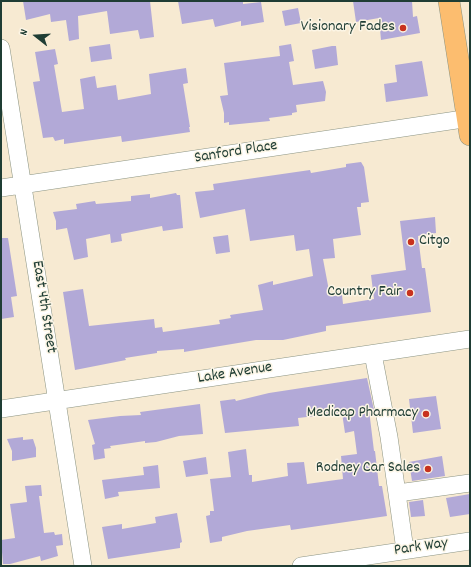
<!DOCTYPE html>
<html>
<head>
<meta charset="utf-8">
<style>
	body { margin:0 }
	#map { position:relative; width:471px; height:567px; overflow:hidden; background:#f7ead2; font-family:Dekko,sans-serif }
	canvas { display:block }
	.frame { position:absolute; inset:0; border:2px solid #1f3d34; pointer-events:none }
	.north { position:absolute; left:16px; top:16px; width:40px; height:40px; -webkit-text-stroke:3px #fcf5e5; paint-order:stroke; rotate:287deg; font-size:11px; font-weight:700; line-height:16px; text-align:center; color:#1f3d34 }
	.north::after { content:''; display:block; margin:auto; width:14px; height:18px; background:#1f3d34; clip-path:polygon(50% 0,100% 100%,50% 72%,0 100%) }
</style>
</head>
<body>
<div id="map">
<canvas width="471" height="567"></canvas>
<div class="frame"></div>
<div class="north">N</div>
</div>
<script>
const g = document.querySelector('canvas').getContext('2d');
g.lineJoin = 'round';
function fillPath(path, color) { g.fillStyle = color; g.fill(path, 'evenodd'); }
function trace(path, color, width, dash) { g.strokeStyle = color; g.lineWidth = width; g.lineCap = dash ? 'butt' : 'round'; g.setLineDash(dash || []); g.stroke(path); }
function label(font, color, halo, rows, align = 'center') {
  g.font = font + ' Dekko,sans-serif'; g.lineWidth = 3; g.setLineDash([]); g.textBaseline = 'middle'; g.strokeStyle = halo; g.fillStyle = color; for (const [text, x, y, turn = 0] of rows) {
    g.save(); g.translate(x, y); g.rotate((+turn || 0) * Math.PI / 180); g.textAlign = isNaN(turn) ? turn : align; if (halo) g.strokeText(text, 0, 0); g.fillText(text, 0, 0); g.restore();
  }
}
const building = new Path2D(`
	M23,1H150L154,37L140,39L138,30L110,34L107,11L78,16L79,39L69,41L66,20L51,22L50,14L26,20Z
	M178,1H243V4L261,2L264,22L241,26V21L215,27L213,19L182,24Z
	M353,1H412L413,17L417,16L420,33L381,40L379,18L356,22Z
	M298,8L301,23L285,26L282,11Z
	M110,44L112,59L91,62L89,47Z
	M291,44L294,61L289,62L293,85L323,81L326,92L325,101L296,105L297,112L292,113V115L269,118L270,121L229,125V122L224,123V113L220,96L228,95L224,63L280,56L279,46Z
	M332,46H336L338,65L315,69L312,50Z
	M55,49L58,64L54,65L62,112L84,109L80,79L95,76L97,88L116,85L118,100L151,94L149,74L186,68L188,83L183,84L190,127H189L190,132L122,142L121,136L64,144V139L55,141L53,137L43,138L33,82L40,81L35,52Z
	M422,61L428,96L386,102L384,84L397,82L395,65Z
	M361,162L364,167L369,202L361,203V207H357L361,235L333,239L335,258L323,259L330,296L342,295L343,304L374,299L371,275L406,270L400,221L435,217L436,233L418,236L422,268H425L431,312L326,326V331L283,340H256L184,352V349L157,351V353L125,358L126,360L75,370L63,292L83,289L89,326L154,319L155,328L162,327L163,332L220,324L219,320L231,318L230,315L263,310L258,285L273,281V285L313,276L309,249L296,251L294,235L250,241L245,209L200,218L195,192L214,190L213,184L310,170L311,173L346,167V164Z
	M176,193L177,195H180L183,228L163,231L162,226L121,234L122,241L111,243L110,234L86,239L88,257L74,260L67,228L56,230V221L53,212L77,209L76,204L95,201L96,204L131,201V196L150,194V198Z
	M228,235L230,252L216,254L213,237Z
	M1,238H8L17,296L11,297L14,317L1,319Z
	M367,378L374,410H369L374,451H375L379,486H382L387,516L291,530L290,525L247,531L222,537V541L210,543L206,516L210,515V511H214L210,479L231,477L228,452L246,449L249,475H252V482L288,476L287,463L304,462L307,484L343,479L341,456L357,454L354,431L345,433L342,413L298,418L299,426L225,433L220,401L235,399L236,401L269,393Z
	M436,396L441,429L413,433L409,399Z
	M200,404L203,434L179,436L156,442L145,443V441L110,446L111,448L104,449L105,458L94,460L92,445L95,444L88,420L120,416L141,415L140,412Z
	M23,437V440L33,439L36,448V457L12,461V451L7,439Z
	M442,456L445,476L412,481L409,462Z
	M206,457L208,474L186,477L183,461Z
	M158,465L160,488L118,492L119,496L105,499L102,480L144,475L143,467Z
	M41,485L42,496H39L44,533L54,532L55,535L62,534L63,545L56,546L58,556L41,561L40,556L10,564H3L1,540L15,538L10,504L27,502L25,486Z
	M470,494V514L450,517L446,498Z
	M423,500L425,516L411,517L409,502Z
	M177,513L182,542L180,543V548L108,559L102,527L122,524V529L156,523L155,517Z`);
const minor = new Path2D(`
	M1,48L83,566
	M1,188L470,118
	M373,354L389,437L405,550
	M1,409L470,339
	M398,493L470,483
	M301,566L470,541`);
const major = new Path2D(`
	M449,1L470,135`);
const markers = [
	[403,28,4,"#c8321e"],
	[411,242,4,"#c8321e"],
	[410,293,4,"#c8321e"],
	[426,414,4,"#c8321e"],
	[428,469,4,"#c8321e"]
];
const poiNames = [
	["Visionary Fades",395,28],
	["Citgo",419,242,"left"],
	["Country Fair",402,293],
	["Medicap Pharmacy",418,414],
	["Rodney Car Sales",420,469]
];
const streetNames = [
	["Sanford Place",236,153,-9],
	["East 4th Street",43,307,81],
	["Lake Avenue",235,374,-9],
	["Park Way",421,548,-8]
];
fillPath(building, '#b2a9d7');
trace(minor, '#8b9483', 18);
trace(major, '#8b9483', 22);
trace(minor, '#fff', 17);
trace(major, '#fcbd6f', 21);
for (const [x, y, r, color] of markers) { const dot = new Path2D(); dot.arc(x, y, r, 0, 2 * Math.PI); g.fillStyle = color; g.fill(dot); trace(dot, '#fcf5e5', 1.5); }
label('16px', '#1f3d34', '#fcf5e5', poiNames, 'right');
label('16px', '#1f3d34', '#fcf5e5', streetNames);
</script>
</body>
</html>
